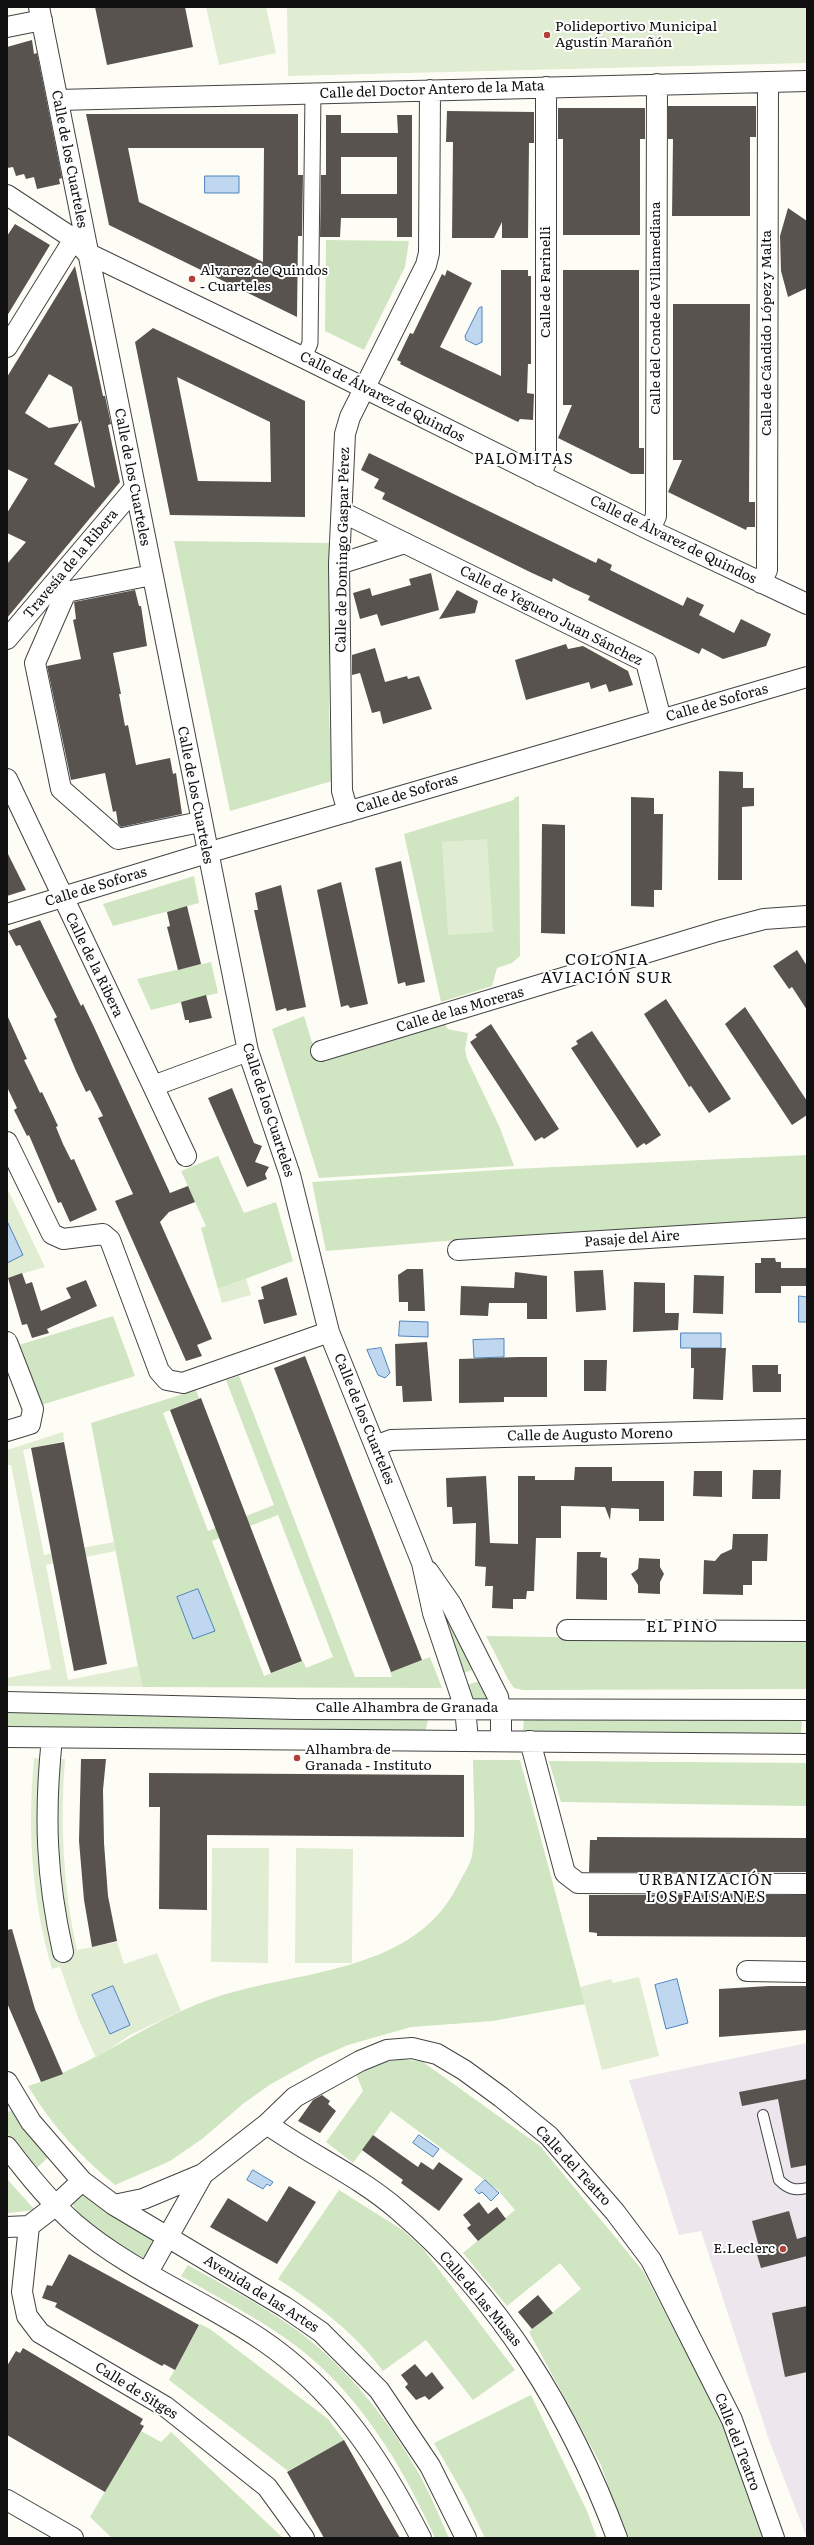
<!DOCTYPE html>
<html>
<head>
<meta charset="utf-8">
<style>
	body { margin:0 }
	#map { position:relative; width:814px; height:2545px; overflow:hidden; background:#fefdf5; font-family:Literata,serif }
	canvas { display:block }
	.frame { position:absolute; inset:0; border:8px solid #101010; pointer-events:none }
</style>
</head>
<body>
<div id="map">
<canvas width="814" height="2545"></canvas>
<div class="frame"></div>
</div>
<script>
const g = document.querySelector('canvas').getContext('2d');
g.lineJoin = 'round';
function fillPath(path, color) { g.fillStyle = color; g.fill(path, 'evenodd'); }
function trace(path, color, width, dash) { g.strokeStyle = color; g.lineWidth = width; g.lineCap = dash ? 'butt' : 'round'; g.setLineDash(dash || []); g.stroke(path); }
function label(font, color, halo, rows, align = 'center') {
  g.font = font + ' Literata,serif'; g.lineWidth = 4; g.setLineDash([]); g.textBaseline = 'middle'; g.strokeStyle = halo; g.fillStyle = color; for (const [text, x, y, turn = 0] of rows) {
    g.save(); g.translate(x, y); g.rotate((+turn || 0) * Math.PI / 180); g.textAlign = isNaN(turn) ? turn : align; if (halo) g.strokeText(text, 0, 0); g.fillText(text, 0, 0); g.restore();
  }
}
const industrial = new Path2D(`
	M807,2043V2538L769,2440L701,2231L679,2235L629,2080Z`);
const green = new Path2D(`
	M326,240L409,241L405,267L364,350L325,331Z
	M174,541L329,543V712L332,781L230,811Z
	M519,796L520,956L512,963L497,968L492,986L441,1002L404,834L514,800V798Z
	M194,876L199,903L113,926L103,904Z
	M211,962L218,993L151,1010L137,979Z
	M304,1016L318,1062L445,1023L447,1029L468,1033L465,1049L467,1059L500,1128L514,1166L319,1178L272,1029Z
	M807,1155V1221L457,1240L326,1251L312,1182L514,1169Z
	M218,1156L244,1213L276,1202L293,1261L218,1289L201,1228L206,1226L181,1171Z
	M113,1316L135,1376L38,1406L19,1345Z
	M239,1376L355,1677H392L390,1672L430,1657L442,1688L142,1687L91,1423L196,1390L199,1398L163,1413L208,1531L274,1505L226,1380ZM278,1515L333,1657L306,1668L303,1661L264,1676L212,1541Z
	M442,1606L477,1669L462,1673L439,1607Z
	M486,1636L807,1641V1689L523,1690L514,1688L509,1681Z
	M483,1680L489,1699H474L470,1697L467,1685Z
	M7,1712L429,1715L425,1733L7,1729Z
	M524,1716L802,1717L801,1736L523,1733Z
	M473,1760H520L585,2004L493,2021L411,2027L348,2045L316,2059L271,2084L244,2103L202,2139L170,2161L115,2185C81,2157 51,2125 28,2086C93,2066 145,2023 208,2000C292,1969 414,1977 459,1883C463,1875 470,1865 472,1856C477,1825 473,1791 473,1760Z
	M549,1761L807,1763V1806L561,1802Z
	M403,2059L423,2062L540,2146L643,2271L723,2423L763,2538H626L601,2465L529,2332L581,2289L560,2263L507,2306L463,2253L515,2210L498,2190L391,2111L353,2163L326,2142L363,2091L356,2074L386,2062Z
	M12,2111L48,2157L35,2170L7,2133V2112Z
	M7,2179L35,2210L7,2213Z
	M81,2190L154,2241L151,2253L142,2258L133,2255C116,2243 75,2220 71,2199Z
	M339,2190L404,2231L424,2250L515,2370L473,2400L426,2340L383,2371C355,2333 316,2304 278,2279Z
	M188,2265C224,2286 261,2304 295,2329C346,2366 387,2418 418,2472C430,2493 439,2516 449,2538H435C401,2463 357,2389 288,2340C254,2316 217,2297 181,2276Z
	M200,2324L210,2329L328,2419L344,2440L288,2471L169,2380Z
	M531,2395L587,2511L597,2538H485L464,2495L434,2443Z
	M141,2431L161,2442L171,2432L283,2538H112L90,2517Z`);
const pitch = new Path2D(`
	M206,7H266L276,53L219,65Z
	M287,7H807V63L288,76Z
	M487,839L493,932L448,935L442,842Z
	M9,1192L45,1267L7,1278V1193Z
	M246,1278L251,1295L222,1303L218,1289Z
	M63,1432L64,1441L23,1450L44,1555L114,1542L116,1551L46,1565L68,1680L138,1666L142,1687L7,1686V1678L51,1669L11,1465H7V1450Z
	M34,1758L65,1759C60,1823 63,1887 77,1950L117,1942L124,1964L157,1953L181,2011L130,2035L96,2058L79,2020L60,1967L52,1969C32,1900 27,1830 34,1758Z
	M212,1848H269L268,1963L211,1962Z
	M296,1848L353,1849L352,1963H295Z
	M639,1977L659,2056L602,2070L580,1987L611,1979L613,1983Z`);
const water = new Path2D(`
	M205,176H239V193H205Z
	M482,307V342L476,345L466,340L465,336L479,308Z
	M7,1221L23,1255L7,1263Z
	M799,1296L807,1297V1322H799Z
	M400,1321L428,1322V1337L399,1336Z
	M681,1333H721V1348H681Z
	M504,1339V1357L474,1358L473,1340Z
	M381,1348L390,1373L385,1378L378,1375L367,1350Z
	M198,1589L215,1631L193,1639L177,1597Z
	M677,1979L688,2023L666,2029L655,1985Z
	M113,1986L130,2025L110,2034L92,1995Z
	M419,2135L439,2149L433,2157L413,2143Z
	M253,2170L273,2182L270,2186L267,2184L263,2189L247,2180Z
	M485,2180L499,2193L491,2201L482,2192L479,2194L475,2190Z`);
const building = new Path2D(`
	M95,7H185L193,47L107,65Z
	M32,40L34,54L37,53L62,178L59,179L60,184L37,189L34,177L26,179L24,174L16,176L13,167L7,168V47Z
	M668,106H756V137H750V216H672L673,139H668Z
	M558,108H645V139H640V235H563V139H558Z
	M447,111L534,112V143H529L528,238H502V222L494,238H452L453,142H446Z
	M86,114H298V175H303L302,236H298L297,317L109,225ZM128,148H264L263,262L139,202Z
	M326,115H341V133H398L397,115H412V237H397V218H341L340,237H320L321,175H326ZM341,157H397V194H341Z
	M788,208L807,221V288L788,297L781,271L780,236Z
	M15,224L50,245L7,316V236Z
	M75,266L103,396H105L111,424L108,425L120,482L7,618V564L26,542L7,533V513L28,479L7,469V377ZM49,374L72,387L79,423L49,428L25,413ZM81,420L95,488L54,464Z
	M447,270L472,283L440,347L501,376V270H528V276H531V364H528L527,393L534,394L533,420L520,419L518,422L424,376L400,364L401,362L397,360L410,333L413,334L442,274L445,276Z
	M563,270H639V448H644V474H631L558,438L572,405H563Z
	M673,304H750L749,502H755V527H747L746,530L668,492L682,460H673Z
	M153,328L305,401V517L170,515L135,342ZM177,377L270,422L271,482L198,481Z
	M369,453L596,563L598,558L612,565L610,570L683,606L687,597L704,605L699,615L734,633L741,619L771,634L766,646L723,659L702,648L699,654L588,600L590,596L568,586L553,578L552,582L532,573L382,499L385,493L374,488L379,479L361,470Z
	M431,573L439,610L381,626L377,614L360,619L353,593L370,588L372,596L411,585L409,579Z
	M135,590L139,606H141L147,646L113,653L121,694H119L125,726L128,725L136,765L170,758L173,774L176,773L182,814L121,827L118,824L116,811L113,812L105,773L71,780L47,666L81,659L73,620L76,619L74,602Z
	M457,590L478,601L475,613L439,619Z
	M566,644L568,649L583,646L628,671L633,685L609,692L606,684L591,689L589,682L526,700L515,660Z
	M375,648L385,682L407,676L408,679L419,676L432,709L383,724L380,711L372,713L360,673L352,675V655Z
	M719,771L743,772V788H754V806L742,807V880H718Z
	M631,797L654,798V814H663L662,890H654V907L631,906Z
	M542,824L565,825V934L541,933Z
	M7,852L26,890L7,896Z
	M401,861L425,982L406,986L405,982L398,984L375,868Z
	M341,882L368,1004L350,1008L348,1005L341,1007L317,890Z
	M281,885L306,1007L287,1011L286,1008L276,1011L254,910H258L255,893Z
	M187,906L201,964L178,970L167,927L170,926L167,912Z
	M40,920L81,1006L83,1004L94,1027L170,1193L188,1186L195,1202L169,1212L160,1222L212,1339L197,1345L202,1356L186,1361L115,1201L133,1194L98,1118L103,1116L90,1090L86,1092L76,1071L54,1019L57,1017L44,992L20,945L16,946L8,931Z
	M797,950L807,966V1010L792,987L789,989L773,966Z
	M206,995L212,1018L189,1023V1020H185L181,1002Z
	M666,999L731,1099L709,1113L691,1086L689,1087L644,1014Z
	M745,1007L807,1101V1115L792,1125L725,1024Z
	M7,1015L27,1059L24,1060L32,1076L40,1093L42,1092L58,1126L56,1127L63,1144L71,1160L74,1159L97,1210L70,1222L61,1202L58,1203L29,1135L27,1136L14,1110L17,1108L7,1087Z
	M491,1024L559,1129L544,1139L542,1137L535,1141L470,1042L477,1037L475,1035Z
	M592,1031L661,1135L646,1145L644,1143L637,1148L571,1048L578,1044L576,1041Z
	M232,1088L254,1143L262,1146L255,1162L269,1167L265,1174L267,1179L247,1187L208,1098Z
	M761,1258H775L776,1262H781V1268H807V1286H781V1293H755V1263H761Z
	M407,1269H423L425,1311H408V1302H399L398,1275Z
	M603,1270L606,1310L576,1312L574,1271Z
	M515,1272L547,1276V1319H527V1303H489L488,1316L460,1315L461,1286L514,1288Z
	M22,1273L26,1284L32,1282L41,1311L71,1298L66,1288L86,1280L97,1306L47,1329L49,1333L32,1338L27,1324L22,1325L8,1278Z
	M694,1275L724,1276L723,1314L693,1313Z
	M287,1277L297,1315L264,1324L258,1300L264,1299L261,1287Z
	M634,1282L665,1283V1313H679L678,1330L633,1332Z
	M427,1342L432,1401L403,1402L402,1386H396L395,1344Z
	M691,1348H726L723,1400L693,1399L694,1368H691Z
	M305,1356L422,1660L391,1672L274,1368Z
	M518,1357H547V1397H504V1402L459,1403V1359Z
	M584,1360H607L606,1391H584Z
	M752,1365H778V1374H781V1392H753Z
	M201,1398L302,1661L271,1673L170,1410Z
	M64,1442L107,1664L74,1671L31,1448Z
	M575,1467H612V1481H664V1521H639V1509L611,1508L610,1520L605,1507L561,1506V1538H536L534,1591H527L526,1599H513V1609L492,1608L493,1586H485L486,1567L475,1566L476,1523L453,1524L452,1507H447L446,1478L486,1476L490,1543L518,1544V1476H535V1480H574Z
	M753,1470H781L780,1499H752Z
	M694,1471H722V1497L693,1496Z
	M733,1534H768L767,1561H752V1585H743V1595L703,1594L704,1560L715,1561L721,1554L732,1549Z
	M577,1552H601L600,1557L607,1558V1600L576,1599Z
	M639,1558L660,1559V1567L664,1574L660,1582V1594L638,1593V1585L631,1574L638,1569Z
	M81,1759H106L103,1790L104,1843L108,1896L117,1941L92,1947L84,1900L79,1841Z
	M149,1773L464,1775V1837L207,1835V1910L159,1909L160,1807H149Z
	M597,1837L807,1838V1872H589L590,1840H597Z
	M589,1895H807V1937L597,1936V1933L589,1932Z
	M12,1929L35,2009L63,2074L41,2082L7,2003V1930Z
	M769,1986H807V2030L719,2037V1989Z
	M807,2079V2165L791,2168L778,2099L742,2106L739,2092Z
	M322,2095L330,2101L328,2104L336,2111L320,2133L298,2121L313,2100Z
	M373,2135L418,2167L421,2162L433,2170L439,2162L463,2179L439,2211L401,2183L403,2180L362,2150Z
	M289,2186L316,2202L277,2264L210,2227L228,2198L267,2222Z
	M479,2202L488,2214L497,2207L506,2219L478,2241L467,2228L471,2225L463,2215Z
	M789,2211L797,2239L807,2236V2256L761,2268L756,2251L760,2250L752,2221Z
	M69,2254L199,2325L175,2370L164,2364L162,2366L55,2307L57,2303L42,2298L47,2285L52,2286Z
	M538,2295L553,2313L532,2329L518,2312Z
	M807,2306V2372L785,2377L772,2313Z
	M23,2348L143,2419L140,2424L144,2426L105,2492L7,2435V2366L16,2351L20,2353Z
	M415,2364L426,2377L432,2372L444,2388L429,2400L425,2396L416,2400L405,2387L408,2384L401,2375Z
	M344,2440L386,2514L400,2538H324L287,2472Z`);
const service = new Path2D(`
	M763,2115L779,2180C788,2189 795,2191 807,2188`);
const pedestrian = new Path2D(`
	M304,358L310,343L313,93`);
const minor = new Path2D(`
	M39,7L248,1051L290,1175L329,1332L422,1563L433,1613L465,1708L468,1740
	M7,27L42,20
	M58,100L807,81
	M7,195L74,239L87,253L304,358L650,530L807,604
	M7,347L74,239
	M540,476L546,462V87
	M342,512L646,662L661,719
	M650,530L656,516L657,84
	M339,564L405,543
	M152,575L66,592L35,663L61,789L118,839L200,822
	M761,583L767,570L768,82
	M7,639L134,489
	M7,779L153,1086L248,1051
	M348,812L342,791L339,564L345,434L350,417L426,265L429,253L430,90
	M7,914L207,853L807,677
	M321,1051L718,931L764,919L807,916
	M153,1086L186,1156
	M7,1142L52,1234L63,1239L103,1234L110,1240L159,1371L167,1380L183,1383L329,1332
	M458,1250L807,1228
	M7,1342L33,1409L30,1424L7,1431
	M375,1446L391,1440L807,1429
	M428,1571L451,1604L498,1697L501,1717V1741
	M567,1630L807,1631
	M7,1702L296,1709L807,1710
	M7,1737L807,1744
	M52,1738C44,1815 46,1877 63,1952
	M530,1741L565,1873L578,1883L807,1884
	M747,1971L807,1972
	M7,2082L31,2122L82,2181L114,2205L285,2307L321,2332L379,2390L430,2466L466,2538
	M267,2124C309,2154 359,2176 398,2210C500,2297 571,2414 617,2538
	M7,2147C28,2175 49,2201 75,2224C131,2272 202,2299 262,2340C336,2390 381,2461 421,2538
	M114,2205L143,2199L203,2174L267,2124L295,2097L360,2061L387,2050L412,2048L437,2054L464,2070L501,2097L549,2136L615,2212L651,2260L732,2420L774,2538
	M29,2226L22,2292L27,2316L40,2333L166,2407L267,2487L304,2538
	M7,2227L29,2226L55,2206L82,2181
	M148,2272L203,2174
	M7,2500L73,2538`);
const markers = [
	[547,35,4,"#b04038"],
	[192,279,4,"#b04038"],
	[297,1758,4,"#b04038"],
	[783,2249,4,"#b04038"]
];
const poiNames = [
	["Polideportivo Municipal",555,27],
	["Agustín Marañón",555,43],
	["Alvarez de Quindos",200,271],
	["- Cuarteles",200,287],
	["Alhambra de",305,1750],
	["Granada - Instituto",305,1766],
	["E.Leclerc",775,2249,"right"]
];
const streetNames = [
	["Calle del Doctor Antero de la Mata",432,90,-2],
	["Calle de los Cuarteles",69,159,79],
	["Calle de Farinelli",546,282,-90],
	["Calle del Conde de Villamediana",656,308,-90],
	["Calle de Cándido López y Malta",767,333,-90],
	["Calle de Álvarez de Quindos",382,397,27],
	["Calle de los Cuarteles",132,477,79],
	["Calle de Álvarez de Quindos",673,540,26],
	["Calle de Domingo Gaspar Pérez",343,550,-89],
	["Travesía de la Ribera",71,564,-50],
	["Calle de Yeguero Juan Sánchez",551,616,27],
	["Calle de Soforas",717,703,-16],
	["Calle de Soforas",407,794,-17],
	["Calle de los Cuarteles",195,795,79],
	["Calle de Soforas",96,887,-17],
	["Calle de la Ribera",94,965,64],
	["Calle de las Moreras",460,1010,-16],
	["Calle de los Cuarteles",268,1110,72],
	["Pasaje del Aire",632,1239,-4],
	["Calle de los Cuarteles",364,1419,68],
	["Calle de Augusto Moreno",590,1435,-1],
	["Calle Alhambra de Granada",407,1708],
	["Calle del Teatro",573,2166,47],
	["Avenida de las Artes",261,2294,32],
	["Calle de las Musas",480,2299,50],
	["Calle de Sitges",136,2391,32],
	["Calle del Teatro",737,2442,69]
];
const neighbourhoodNames = [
	["PALOMITAS",524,460],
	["URBANIZACIÓN",706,1881],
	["LOS FAISANES",706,1898]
];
const quarterNames = [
	["COLONIA",607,960],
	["AVIACIÓN SUR",607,978],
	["EL PINO",682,1627]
];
fillPath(industrial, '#ede6ed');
fillPath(green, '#d0e5c1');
fillPath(pitch, '#e1edd2');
fillPath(water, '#bfd7ef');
trace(water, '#4e84be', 1);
fillPath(building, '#58534e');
trace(service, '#434343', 12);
trace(pedestrian, '#434343', 17);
trace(minor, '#434343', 22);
trace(service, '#fff', 10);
trace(pedestrian, '#fff', 15);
trace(minor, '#fff', 20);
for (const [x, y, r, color] of markers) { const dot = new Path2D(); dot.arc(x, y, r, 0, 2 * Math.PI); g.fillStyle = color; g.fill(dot); trace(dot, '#fff', 1.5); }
label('14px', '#101010', '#fff', poiNames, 'left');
label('14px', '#101010', '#fff', streetNames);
g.letterSpacing = '1px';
label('15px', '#101010', '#fff', neighbourhoodNames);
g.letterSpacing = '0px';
g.letterSpacing = '1px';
label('16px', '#101010', '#fff', quarterNames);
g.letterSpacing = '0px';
</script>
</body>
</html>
